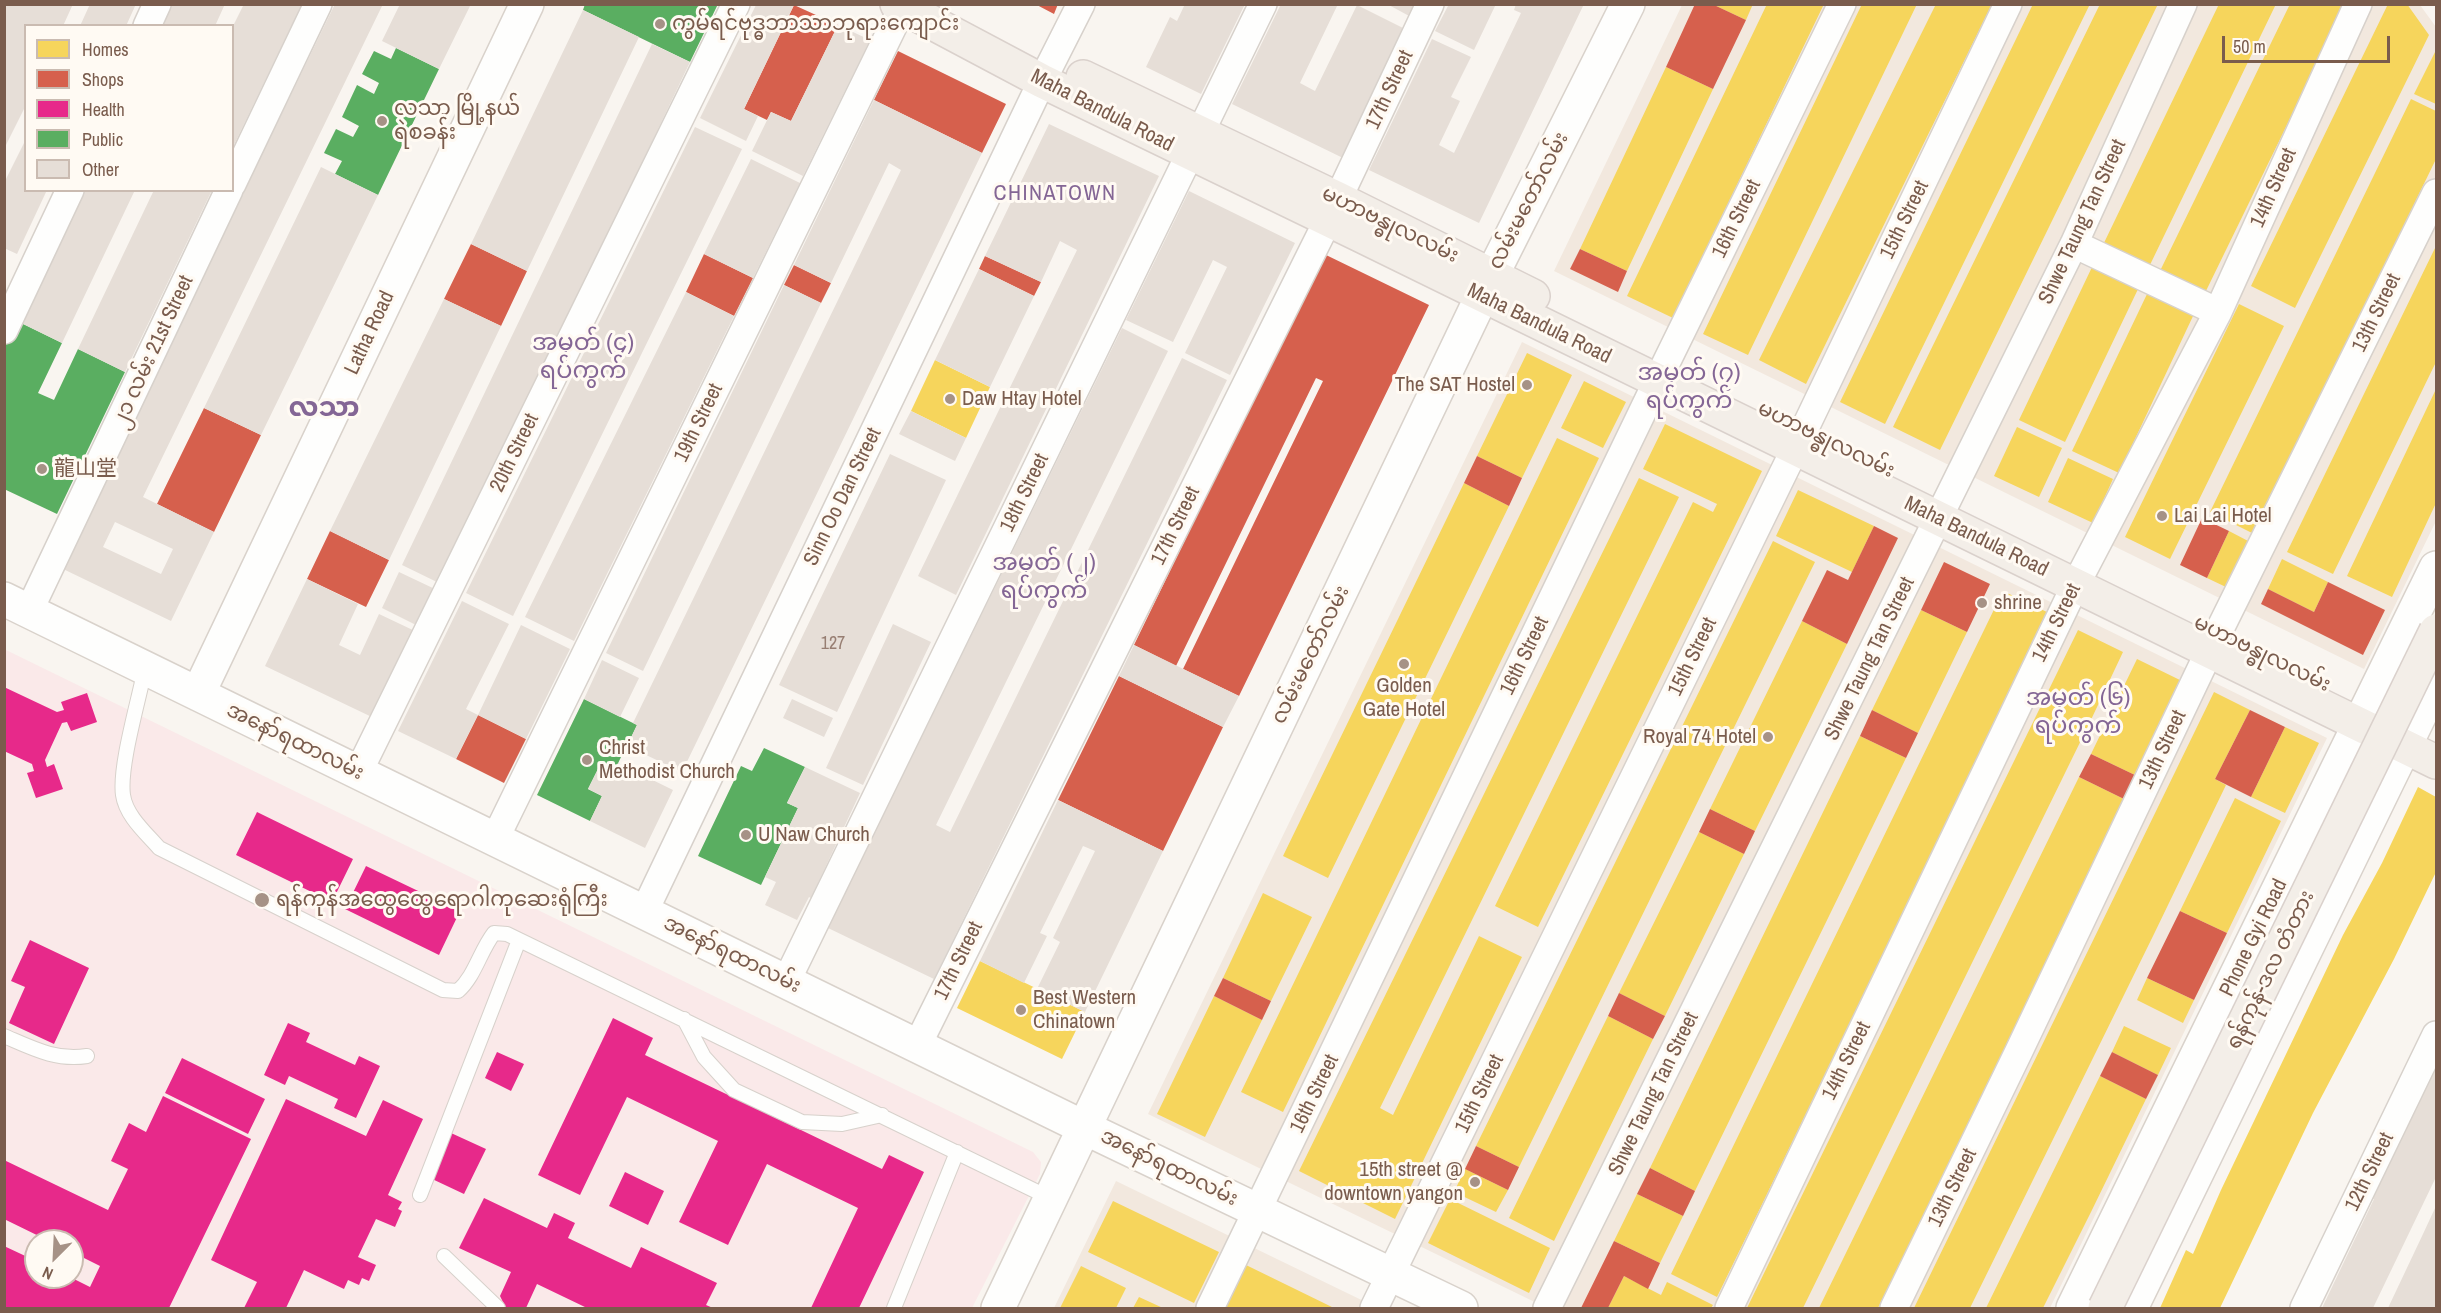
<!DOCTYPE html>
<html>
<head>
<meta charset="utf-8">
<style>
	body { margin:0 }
	#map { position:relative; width:2441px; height:1313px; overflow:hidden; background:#f9f5f0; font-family:"Archivo Narrow",sans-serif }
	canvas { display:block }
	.frame { position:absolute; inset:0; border:6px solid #7a5c4d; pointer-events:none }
	.legend { position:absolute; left:24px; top:24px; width:210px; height:168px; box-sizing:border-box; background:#fffaf3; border:2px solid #cabbb1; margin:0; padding:8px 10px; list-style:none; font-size:18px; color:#7a5c4d }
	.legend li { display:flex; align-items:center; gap:12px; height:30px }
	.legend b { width:30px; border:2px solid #cabbb1 }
	.north { position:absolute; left:24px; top:1229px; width:60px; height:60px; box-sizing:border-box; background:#fffaf3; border:2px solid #cabbb1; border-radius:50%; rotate:204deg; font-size:16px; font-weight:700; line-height:24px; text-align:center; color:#7a5c4d }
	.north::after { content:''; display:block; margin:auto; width:21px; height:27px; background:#a69286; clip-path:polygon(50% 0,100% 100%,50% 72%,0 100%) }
	.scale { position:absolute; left:2222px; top:36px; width:168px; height:27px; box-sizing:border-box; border:3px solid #7a5c4d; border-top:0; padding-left:8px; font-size:18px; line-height:21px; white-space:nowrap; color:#7a5c4d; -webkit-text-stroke:4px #fffaf3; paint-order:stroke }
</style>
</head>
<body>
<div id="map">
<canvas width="2441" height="1313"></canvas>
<div class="frame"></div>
<ul class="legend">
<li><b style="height:16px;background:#f6d55c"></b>Homes</li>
<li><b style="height:16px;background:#d6604d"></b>Shops</li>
<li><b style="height:16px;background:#e7298a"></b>Health</li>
<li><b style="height:16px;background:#5aae61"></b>Public</li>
<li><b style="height:16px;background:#e6ded7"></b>Other</li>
</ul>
<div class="north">N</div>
<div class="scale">50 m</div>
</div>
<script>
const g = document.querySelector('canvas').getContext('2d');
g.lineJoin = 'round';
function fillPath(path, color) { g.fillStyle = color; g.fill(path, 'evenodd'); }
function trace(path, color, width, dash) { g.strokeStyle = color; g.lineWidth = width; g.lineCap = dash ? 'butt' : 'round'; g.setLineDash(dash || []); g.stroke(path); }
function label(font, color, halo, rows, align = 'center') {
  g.font = font + ' "Archivo Narrow","Noto Sans SC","Noto Sans Myanmar",sans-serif'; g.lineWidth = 6; g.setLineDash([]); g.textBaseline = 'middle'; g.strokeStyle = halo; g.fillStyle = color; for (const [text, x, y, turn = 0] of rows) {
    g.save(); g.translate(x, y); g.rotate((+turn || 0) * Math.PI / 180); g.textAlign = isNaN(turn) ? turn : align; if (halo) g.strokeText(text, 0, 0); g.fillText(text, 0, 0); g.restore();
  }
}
const residential = new Path2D(`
	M1682,5H2420L2436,27V521L2364,669L1554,271Z
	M1522,342L2327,738L2050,1308H1547L1148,1114Z
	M1116,1181L1378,1308H1054Z`);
const medical = new Path2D(`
	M4,649L1033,1152L1041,1162L1040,1174L972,1308H5ZM36,1241H72V1277H36Z`);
const homes = new Path2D(`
	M1712,4H1753L1746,20Z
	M1767,4H1824L1673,318L1627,296Z
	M1862,4H1917L1748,355L1703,334Z
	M1936,4H1992L1806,384L1759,360Z
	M2033,4H2090L1885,424L1840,402Z
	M2100,4H2158L1940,450L1893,427Z
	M2219,4H2276L2148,269L2102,247Z
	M2290,4H2346L2204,295L2159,273Z
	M2388,4H2407L2429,35L2295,308L2251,286Z
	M2436,50V104L2414,94Z
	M1666,67L1713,89L1627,271L1580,249Z
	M2411,99L2436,111V159L2254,534L2210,512Z
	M2436,246V362L2333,574L2287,552Z
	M2093,265L2139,287L2065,442L2019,420Z
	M2148,292L2194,314L2119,473L2072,451Z
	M2239,304L2284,326L2170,559L2125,537Z
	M1527,353L1572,375L1522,478L1477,456Z
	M935,360L990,387L966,438L911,411Z
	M1584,381L1626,402L1603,448L1561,428Z
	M2436,389V503L2392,597L2347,576Z
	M1665,424L1762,471L1538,927L1495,906L1693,502L1713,512L1717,504L1643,469Z
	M2017,427L2062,448L2039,497L1994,476Z
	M1557,438L1599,458L1283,1112L1241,1092Z
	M2068,458L2113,479L2093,523L2048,502Z
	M1639,478L1679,497L1380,1108L1393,1115L1479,936L1522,957L1395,1219L1299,1171Z
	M1464,483L1509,506L1328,878L1283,856Z
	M1798,490L1874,526L1852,572L1776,536Z
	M2229,531L2250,542L2228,588L2207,578Z
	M1773,541L1815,562L1519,1167L1476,1146Z
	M2282,559L2328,582L2314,612L2268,589Z
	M2003,591L2049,613L1717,1297L1671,1274Z
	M1921,610L1967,632L1918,733L1872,710Z
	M1802,621L1847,644L1755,831L1710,809Z
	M2078,630L2123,652L2089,724L1803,1308H1747Z
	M2137,659L2184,682L2137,776L2091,754Z
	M2214,692L2250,710L2215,779L2226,785L2154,934L1970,1308H1914Z
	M2285,727L2319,743L2285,813L2251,797Z
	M1860,736L1906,758L1695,1191L1650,1168Z
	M2079,777L2126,800L1878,1308H1819Z
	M2418,787L2436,797V872L2394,959L2313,1113L2220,1308H2160L2186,1250L2193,1254L2221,1190L2343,935L2382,863Z
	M2235,798L2281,821L2227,933L2180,911Z
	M1699,832L1744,854L1665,1016L1619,993Z
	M1263,893L1312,917L1271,1001L1223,978Z
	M980,961L1085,1012L1062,1059L957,1008Z
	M2147,978L2194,1000L2183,1023L2137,1000Z
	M1214,996L1262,1020L1205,1137L1157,1114Z
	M1608,1016L1653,1039L1554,1241L1509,1218Z
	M2124,1026L2171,1048L2158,1075L2112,1052Z
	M2100,1076L2146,1099L2091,1212L2043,1308H1986Z
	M1465,1169L1508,1190L1496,1212L1454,1192Z
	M1637,1194L1683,1216L1660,1263L1614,1241Z
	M1450,1199L1550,1248L1529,1293L1428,1243Z
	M1113,1201L1219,1252L1194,1303L1088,1252Z
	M1246,1265L1334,1308H1224Z
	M1081,1266L1126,1288L1116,1308H1060Z
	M1624,1276L1661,1295L1667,1282L1713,1305L1711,1308H1608Z
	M1139,1297L1163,1308H1133Z`);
const shops = new Path2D(`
	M1035,4H1058L1054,14Z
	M1695,4H1712L1746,20L1713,89L1666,67Z
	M794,5L838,25L791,121L771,112L767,120L744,109Z
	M898,51L1006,104L982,153L874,100Z
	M471,244L527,271L501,326L444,299Z
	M1580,249L1627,271L1618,292L1570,269Z
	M704,254L753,278L734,316L686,292Z
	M1324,254L1429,305L1239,696L1183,669L1323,381L1316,378L1176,666L1134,645Z
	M985,256L1041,282L1034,296L979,269Z
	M794,265L831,283L821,303L784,285Z
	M204,408L261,435L214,532L157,504Z
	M1477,456L1522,478L1509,506L1464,483Z
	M2202,518L2229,531L2207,578L2180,565Z
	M1874,526L1898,538L1847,644L1802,621L1827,570L1848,580Z
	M330,531L389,560L366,607L307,579Z
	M1944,562L1990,584L1967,632L1921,610Z
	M2328,582L2385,610L2363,655L2261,604L2268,589L2314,612Z
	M1119,676L1223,727L1163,851L1058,800Z
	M1872,710L1918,733L1906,758L1860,736Z
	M2250,710L2285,727L2251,797L2215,779Z
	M478,715L526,739L504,783L456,759Z
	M2091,754L2137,776L2126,800L2079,777Z
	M1710,809L1755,831L1744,854L1699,832Z
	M2180,911L2227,933L2194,1000L2147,978Z
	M1223,978L1271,1001L1262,1020L1214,996Z
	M1619,993L1665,1016L1653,1039L1608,1016Z
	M2112,1052L2158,1075L2146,1099L2100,1076Z
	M1476,1146L1519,1167L1508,1190L1465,1169Z
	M1650,1168L1695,1191L1683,1216L1637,1194Z
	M1614,1241L1660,1263L1648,1289L1624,1276L1608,1308H1581Z`);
const health = new Path2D(`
	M4,687L57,712L64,710L61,702L87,693L97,722L71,731L67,722L62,723L45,760L47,767L54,764L63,789L36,798L27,773L34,771L32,764L4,751Z
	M257,812L353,859L332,902L236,855Z
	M366,866L460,911L439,955L345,909Z
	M30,940L89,968L54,1044L9,1023L25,987L11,981Z
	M613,1018L653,1038L645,1055L882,1169L889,1155L924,1172L859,1308H811L858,1208L767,1164L728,1245L679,1222L718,1141L627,1097L580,1195L538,1175Z
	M288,1023L310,1033L306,1042L355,1065L359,1056L380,1066L356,1118L334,1108L338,1099L289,1076L285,1085L264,1075Z
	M497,1052L524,1064L511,1091L485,1078Z
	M182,1058L265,1099L248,1134L165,1093Z
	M163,1096L251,1139L169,1308H4V1246L36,1261V1277H70L90,1287L100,1266L72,1252V1241H49L4,1219V1160L108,1210L128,1169L111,1161L129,1123L146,1132Z
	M286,1099L366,1136L383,1100L423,1119L388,1195L402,1202L398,1209L402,1211L395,1227L376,1219L358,1257L376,1265L369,1281L362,1278L359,1285L348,1280L344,1289L304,1270L286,1308H244L257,1282L211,1260Z
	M451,1133L486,1149L464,1194L430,1178Z
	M625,1172L664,1191L648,1225L609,1206Z
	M484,1198L547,1228L554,1213L575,1223L568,1238L631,1268L641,1247L717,1283L706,1305L713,1308H587L537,1284L526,1308H506L500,1296L511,1272L459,1248Z`);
const public = new Path2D(`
	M585,4H718L690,62L583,10Z
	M396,48L439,69L378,195L335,174L342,161L324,153L336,129L353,137L359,126L342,117L357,85L374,94L379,83L362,74L374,51L391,59Z
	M17,321L62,343L38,393L54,400L78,349L125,372L57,514L4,489V348Z
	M584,699L637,725L627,746L612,739L607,750L621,757L612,776L598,769L588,789L602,796L590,821L537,795Z
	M764,748L805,767L787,803L798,808L761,885L698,856L741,766L752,771Z`);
const building = new Path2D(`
	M4,4H73L63,26H26V105L4,149Z
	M90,4H136L126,26H80Z
	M169,4H225L215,26H159Z
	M244,4H302L232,149V28Z
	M335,4H383L143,497L214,532L171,621L61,568ZM115,522L173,549L161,574L103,547Z
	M400,4H471L439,69L382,41Z
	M1185,4H1245L1201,94L1146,67L1170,17L1177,21Z
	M1281,4H1338L1300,83L1315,91L1357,5L1405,29L1343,158L1232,104Z
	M1387,4H1417L1411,17Z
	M1449,4H1496L1474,50L1435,31Z
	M1516,4H1584L1479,223L1369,170L1432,39L1471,57L1451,97L1460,101L1439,145L1454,153L1521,13L1514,10Z
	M756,5H794L744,109L758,116L746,141L700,118Z
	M583,10L639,37L527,271L471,244Z
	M838,25L870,40L803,176L752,151L771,112L791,121Z
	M652,44L690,62L441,584L402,565Z
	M874,100L982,153L682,772L627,746L637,725L633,723L901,170L889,163L831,283L794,265Z
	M1049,124L1159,176L956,595L918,576L1077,250L1060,241L1041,282L985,256Z
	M695,127L742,149L513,616L466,593Z
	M26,139V190H47L17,254L4,248V183Z
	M751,159L800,183L753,278L704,254Z
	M321,167L378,195L261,435L204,408Z
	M80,190H135L62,343L17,321Z
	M154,190H212L125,372L78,349Z
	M1189,191L1295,243L1230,375L1185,353L1227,267L1213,260L1173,342L1126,320Z
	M979,269L1034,296L990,387L935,360Z
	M784,285L821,303L643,671L606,653Z
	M686,292L734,316L574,641L525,617Z
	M444,299L501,326L389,560L330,531Z
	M1122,328L1168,351L936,825L950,832L1182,358L1227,380L934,979L828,928Z
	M911,411L966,438L955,461L899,434Z
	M890,454L946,480L837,712L779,685Z
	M399,572L437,590L420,627L382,608Z
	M307,579L358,604L339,645L360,655L379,614L417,632L376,719L265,666Z
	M462,601L509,624L466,709L478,715L456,759L398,731Z
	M893,624L931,642L863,785L826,768Z
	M521,625L570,649L526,739L478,715Z
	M1134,645L1239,696L1223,727L1119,676Z
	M602,660L639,678L620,717L584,699Z
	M792,699L833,718L824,737L783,718Z
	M618,763L673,790L645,848L590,821L602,796L588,789L598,769L612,776Z
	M805,767L860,793L811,898L809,897L797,920L765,905L776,882L765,877L798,808L787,803Z
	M1058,800L1163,851L1085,1012L1037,989L1060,942L1053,938L1095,851L1083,846L1040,933L1047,936L1024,983L980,961Z
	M2436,1064V1177L2373,1308H2322L2374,1199L2370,1198Z
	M2436,1206V1308H2388L2423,1234Z`);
const lane = new Path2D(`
	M145,668C139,700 119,766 123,795C126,816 146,833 159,848L443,990L458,991C475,976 480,951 494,933L507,934L1050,1198
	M684,1019L704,1057L734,1090L802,1122L842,1124L882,1115
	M4,1036C32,1048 56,1061 87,1056
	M420,1195L519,940
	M444,1256L498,1308
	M894,1308L957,1152`);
const street = new Path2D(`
	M147,26L157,4
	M232,184L318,4
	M2074,244L2218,312
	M4,330L70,190
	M29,611L229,190
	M358,773L736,4
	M495,839L904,4
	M644,912L1042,81L1081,4
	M786,982L1263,4
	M917,1046L1328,220L1430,4
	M1210,1308L1667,361L1842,4
	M1374,1308L1795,449L2008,4
	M1547,1308L2074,244L2183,4
	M1729,1308L2075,586L2218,312L2358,4
	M1894,1308L2019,1051L2218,633L2436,193
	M2304,1308L2436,1035`);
const secondary = new Path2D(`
	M4,599L1085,1128L1461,1308
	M198,694L527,4
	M998,1308L1492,275L1628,4
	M2073,1308L2436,568
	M2131,1308L2436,682`);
const primary = new Path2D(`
	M897,4L1042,81L1360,235L2436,762
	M1083,77L1338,199L1533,296`);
const primaryBridge = new Path2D(`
	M2105,1308L2436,631`);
const markers = [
	[660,24,6,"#a69286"],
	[382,121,6,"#a69286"],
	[1527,385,6,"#a69286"],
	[950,399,6,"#a69286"],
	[42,469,6,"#a69286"],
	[2162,516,6,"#a69286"],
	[1982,603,6,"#a69286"],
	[1404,664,6,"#a69286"],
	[1768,737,6,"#a69286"],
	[587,760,6,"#a69286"],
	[746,835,6,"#a69286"],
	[262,900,8,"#a69286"],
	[1021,1010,6,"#a69286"],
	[1475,1182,6,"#a69286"]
];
const numberNames = [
	["127",833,644]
];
const poiNames = [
	["ကွမ်ရင်ဗုဒ္ဓဘာသာဘုရားကျောင်း",672,24],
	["လသာ မြို့နယ်",394,109],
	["ရဲစခန်း",394,133],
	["The SAT Hostel",1515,385,"right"],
	["Daw Htay Hotel",962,399],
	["龍山堂",54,469],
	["Lai Lai Hotel",2174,516],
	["shrine",1994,603],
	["Golden",1404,686,"center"],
	["Gate Hotel",1404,710,"center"],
	["Royal 74 Hotel",1756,737,"right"],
	["Christ",599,748],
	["Methodist Church",599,772],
	["U Naw Church",758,835],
	["ရန်ကုန်အထွေထွေရောဂါကုဆေးရုံကြီး",276,900],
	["Best Western",1033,998],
	["Chinatown",1033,1022],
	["15th street @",1463,1170,"right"],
	["downtown yangon",1463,1194,"right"]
];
const streetNames = [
	["17th Street",1390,90,-65],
	["Maha Bandula Road",1102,111,27],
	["14th Street",2274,188,-66],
	["လမ်းမတော်လမ်း",1529,201,-63],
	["16th Street",1737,219,-64],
	["15th Street",1905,220,-64],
	["Shwe Taung Tan Street",2083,222,-65],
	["မဟာဗန္ဓုလလမ်း",1390,225,26],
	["13th Street",2377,313,-64],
	["Maha Bandula Road",1539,324,26],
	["Latha Road",370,333,-65],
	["၂၁ လမ်း 21st Street",153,352,-65],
	["19th Street",699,423,-64],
	["မဟာဗန္ဓုလလမ်း",1826,440,26],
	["20th Street",515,453,-64],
	["18th Street",1025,493,-64],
	["Sinn Oo Dan Street",843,497,-64],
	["17th Street",1176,526,-64],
	["Maha Bandula Road",1976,537,26],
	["14th Street",2057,623,-64],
	["မဟာဗန္ဓုလလမ်း",2262,654,26],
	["လမ်းမတော်လမ်း",1311,655,-64],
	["16th Street",1525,656,-64],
	["15th Street",1693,657,-64],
	["Shwe Taung Tan Street",1870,659,-64],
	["အနော်ရထာလမ်း",295,742,26],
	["13th Street",2163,750,-65],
	["Phone Gyi Road",2254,938,-64],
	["အနော်ရထာလမ်း",732,955,26],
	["17th Street",959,961,-64],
	["ရန်ကုန်-ဒလ တံတား",2271,970,-64],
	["14th Street",1847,1061,-64],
	["16th Street",1315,1094,-64],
	["15th Street",1480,1094,-64],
	["Shwe Taung Tan Street",1654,1094,-64],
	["အနော်ရထာလမ်း",1169,1168,26],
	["12th Street",2370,1172,-64],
	["13th Street",1953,1188,-64]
];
const neighbourhoodNames = [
	["CHINATOWN",1055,194]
];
const quarterNames = [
	["အမှတ် (၄)",583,344],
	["ရပ်ကွက်",583,372],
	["အမှတ် (၇)",1689,374],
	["ရပ်ကွက်",1689,402],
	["အမှတ် (၂)",1044,564],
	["ရပ်ကွက်",1044,592],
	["အမှတ် (၆)",2078,699],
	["ရပ်ကွက်",2078,727]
];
const districtNames = [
	["လသာ",324,409]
];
fillPath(residential, '#f2e8de');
fillPath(medical, '#fae9e9');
fillPath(homes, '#f6d55c');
fillPath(shops, '#d6604d');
fillPath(health, '#e7298a');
fillPath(public, '#5aae61');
fillPath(building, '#e6ded7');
trace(lane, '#d7d1cb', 16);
trace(street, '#d7d1cb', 30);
trace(secondary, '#d9d2cb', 36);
trace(primary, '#dad1cc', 36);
trace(lane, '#fefefd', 14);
trace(street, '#fefefd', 27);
trace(secondary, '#fefefd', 33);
trace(primary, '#f3eee8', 33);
trace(primaryBridge, '#dad1cc', 36, []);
trace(primaryBridge, '#f3eee8', 33);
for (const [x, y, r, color] of markers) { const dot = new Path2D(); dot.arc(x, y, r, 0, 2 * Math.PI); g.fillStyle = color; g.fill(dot); trace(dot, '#fffaf3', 2); }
label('18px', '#977e72', null, numberNames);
label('21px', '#7a5c4d', '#fffaf3', poiNames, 'left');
label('21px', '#7a5c4d', '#fffaf3', streetNames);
g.letterSpacing = '1.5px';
label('22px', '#846695', '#fffaf3', neighbourhoodNames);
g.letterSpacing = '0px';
label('24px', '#846695', '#fffaf3', quarterNames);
label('bold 27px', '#846695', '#fffaf3', districtNames);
</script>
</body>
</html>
